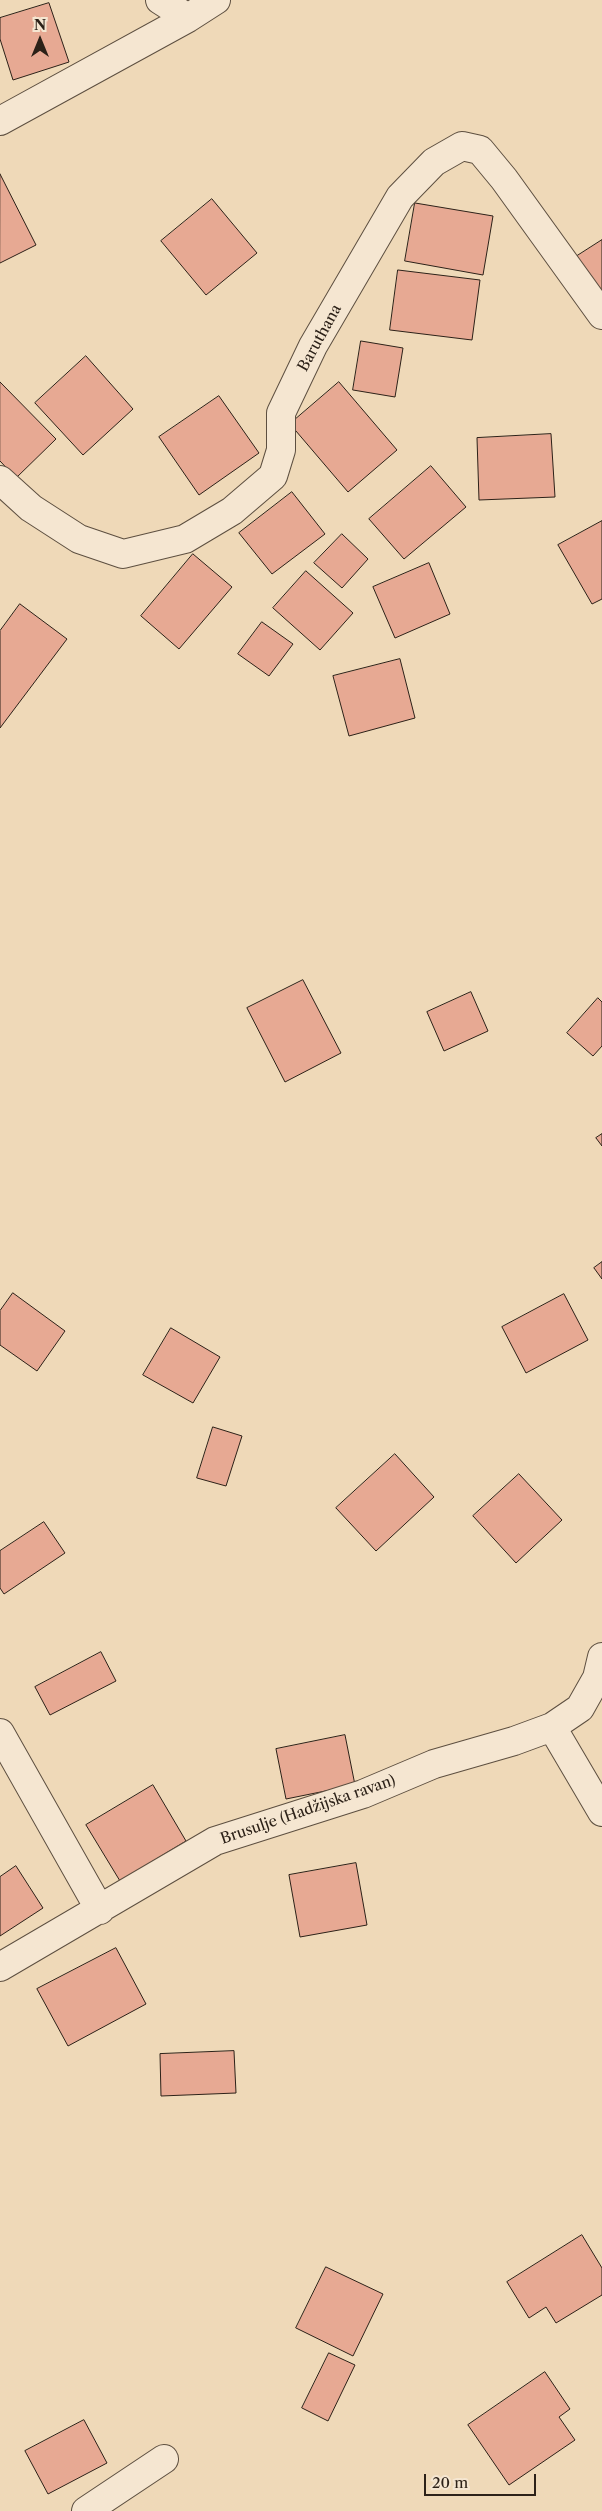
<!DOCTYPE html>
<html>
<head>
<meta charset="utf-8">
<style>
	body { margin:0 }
	#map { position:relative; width:602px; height:2511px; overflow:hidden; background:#efd9b8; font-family:"Libre Caslon Text",serif }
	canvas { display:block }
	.north { position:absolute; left:15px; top:15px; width:50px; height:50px; -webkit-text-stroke:4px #f5e6d1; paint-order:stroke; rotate:0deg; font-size:14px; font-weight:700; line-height:20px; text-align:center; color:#2c2118 }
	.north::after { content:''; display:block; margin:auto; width:18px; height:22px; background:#2c2118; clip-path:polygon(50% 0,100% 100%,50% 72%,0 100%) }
	.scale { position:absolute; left:424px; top:2474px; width:112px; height:22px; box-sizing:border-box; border:2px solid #2c2118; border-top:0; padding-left:6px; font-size:15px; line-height:18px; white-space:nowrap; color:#2c2118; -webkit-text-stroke:4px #f5e6d1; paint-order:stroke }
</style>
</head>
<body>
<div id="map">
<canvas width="602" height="2511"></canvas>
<div class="north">N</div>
<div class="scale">20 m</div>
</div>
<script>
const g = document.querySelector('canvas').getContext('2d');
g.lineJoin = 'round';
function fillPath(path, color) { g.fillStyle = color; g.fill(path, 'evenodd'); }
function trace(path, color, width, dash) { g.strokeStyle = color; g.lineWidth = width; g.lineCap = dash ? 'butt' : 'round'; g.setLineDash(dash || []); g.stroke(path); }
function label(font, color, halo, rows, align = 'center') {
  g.font = font + ' "Libre Caslon Text",serif'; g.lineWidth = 4; g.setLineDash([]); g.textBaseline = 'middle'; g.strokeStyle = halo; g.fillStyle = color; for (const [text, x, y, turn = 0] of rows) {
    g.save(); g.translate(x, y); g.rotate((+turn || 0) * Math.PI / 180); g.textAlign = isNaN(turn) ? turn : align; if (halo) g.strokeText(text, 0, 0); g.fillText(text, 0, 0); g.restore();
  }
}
const building = new Path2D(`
	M49,3L69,62L13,80L0,39V18Z
	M0,174L36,245L0,263Z
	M212,199L257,253L206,295L161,241Z
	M415,203L493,216L483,275L405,261Z
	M602,240V301L574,258Z
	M398,270L480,280L472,340L390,330Z
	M361,341L403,348L395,397L353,390Z
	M86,356L133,409L83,455L35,403Z
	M0,382L56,439L16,478L0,461Z
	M339,382L397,450L348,492L290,424Z
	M219,396L259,453L199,495L159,437Z
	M551,434L555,497L479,500L477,438Z
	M431,466L466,507L404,559L369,519Z
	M292,492L325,534L272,574L239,533Z
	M602,521V599L592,604L558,545Z
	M342,534L368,559L342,588L314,563Z
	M193,554L232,587L179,649L141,616Z
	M429,563L450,614L395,638L373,587Z
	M306,571L353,613L320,650L273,608Z
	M20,604L67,639L0,728V631Z
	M262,622L293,644L269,676L238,654Z
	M400,659L415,718L349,736L333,676Z
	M303,980L341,1053L285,1082L247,1008Z
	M471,992L488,1031L444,1051L427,1012Z
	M598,998L602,1002V1046L593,1056L567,1033Z
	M602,1134V1146L596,1138Z
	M602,1262V1279L594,1268Z
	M13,1293L65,1331L37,1371L0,1345V1311Z
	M564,1294L588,1340L526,1373L502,1327Z
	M171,1328L220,1357L193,1403L143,1375Z
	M213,1427L242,1436L226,1486L197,1478Z
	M395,1454L434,1497L376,1551L336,1508Z
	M519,1474L562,1520L516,1563L473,1516Z
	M44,1522L65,1553L4,1594L0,1588V1551Z
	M101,1652L116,1681L50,1715L35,1687Z
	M345,1735L355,1785L286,1799L276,1749Z
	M153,1785L186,1841L120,1881L86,1825Z
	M356,1863L367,1925L300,1937L289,1875Z
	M16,1866L43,1908L0,1936V1877Z
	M116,1948L146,2004L68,2046L37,1989Z
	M234,2051L236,2093L161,2096L160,2054Z
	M582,2235L602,2268V2295L556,2323L546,2307L529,2318L507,2282Z
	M326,2267L383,2294L353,2356L296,2328Z
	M329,2353L355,2365L328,2421L302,2408Z
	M545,2372L570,2409L559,2417L575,2440L509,2485L468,2425Z
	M84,2420L107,2463L48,2494L25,2451Z`);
const street = new Path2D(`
	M160,0L188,18
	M0,121L188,18L216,0
	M0,480L31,508L79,539L123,554L185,539L232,511L273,476L281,450V413L313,346L400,197L434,162L462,146L480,150L504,179L602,315
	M552,1727L602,1812
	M0,1733L100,1910
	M0,1967L215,1841L363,1794L434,1764L514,1741L552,1727L580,1708L597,1678L602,1657
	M86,2511L164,2459`);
const streetNames = [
	["Baruthana",320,338,-61],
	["Brusulje (Hadžijska ravan)",308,1810,-19]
];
fillPath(building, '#e7a993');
trace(building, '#2c2118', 1);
trace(street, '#5d4f40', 30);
trace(street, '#f5e6d1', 28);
label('15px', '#2c2118', '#f5e6d1', streetNames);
</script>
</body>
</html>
